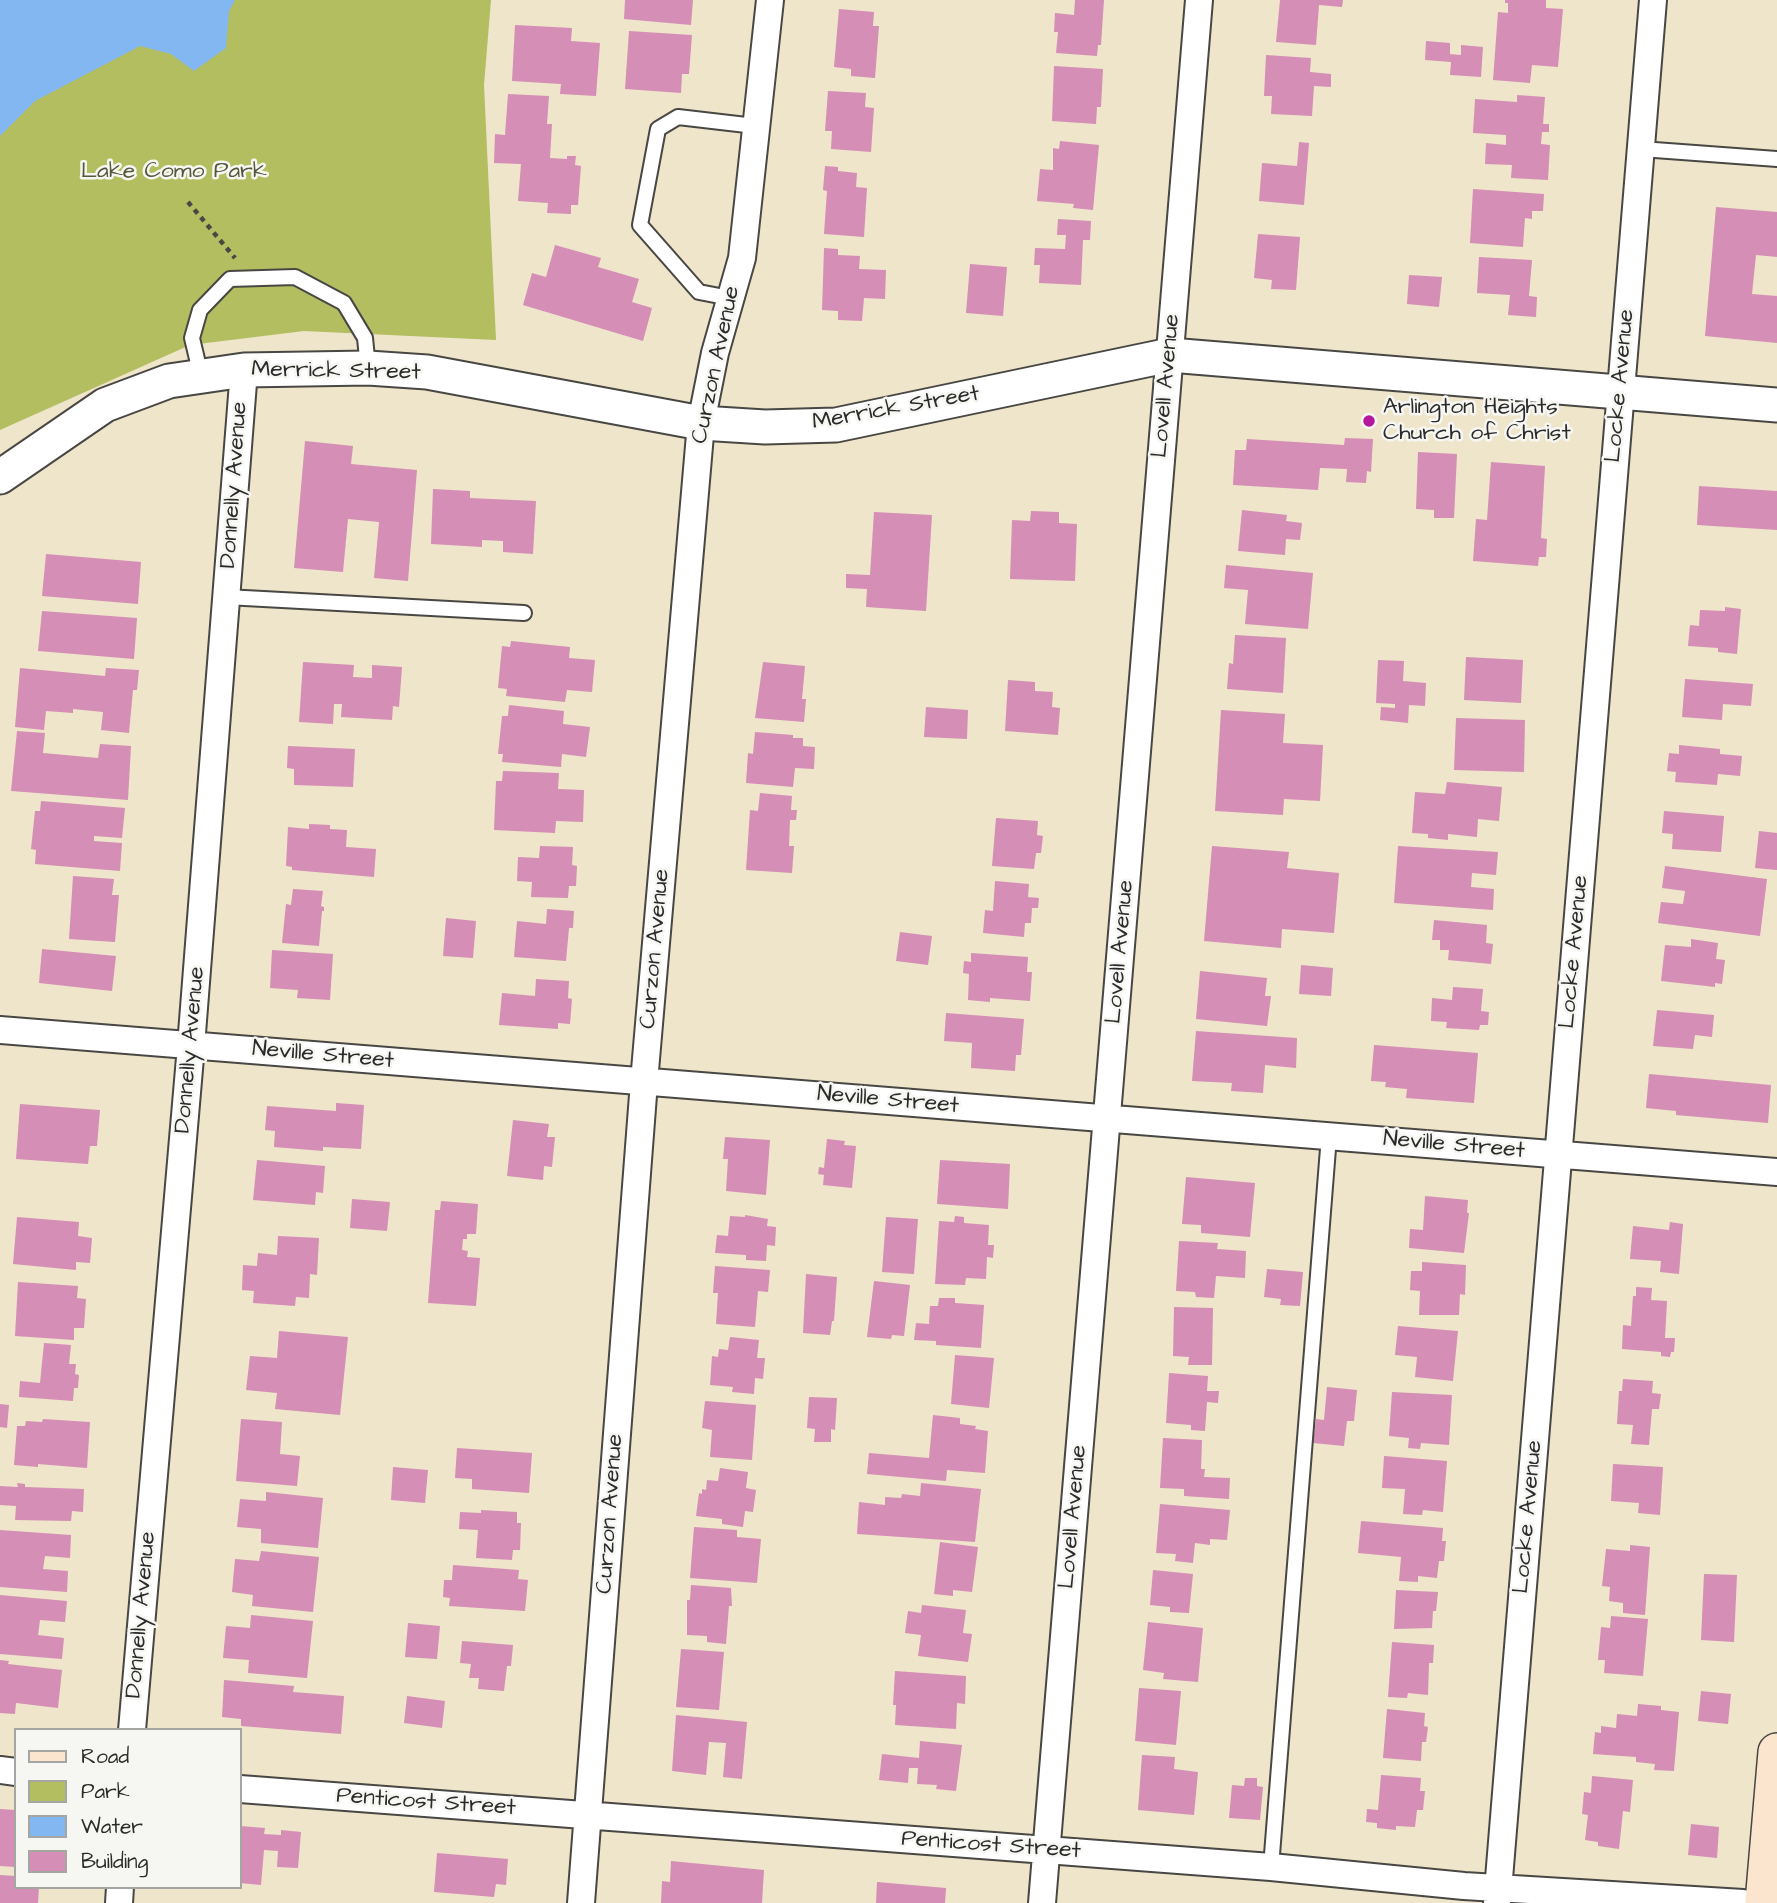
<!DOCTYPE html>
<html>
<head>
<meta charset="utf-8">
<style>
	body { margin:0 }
	#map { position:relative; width:1777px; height:1903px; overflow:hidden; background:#eee5ca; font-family:"Architects Daughter",sans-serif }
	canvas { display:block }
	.legend { position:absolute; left:14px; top:1728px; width:228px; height:161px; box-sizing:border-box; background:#f6f6f2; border:2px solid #a5a5a2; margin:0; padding:9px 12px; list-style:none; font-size:21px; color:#2b2b2b }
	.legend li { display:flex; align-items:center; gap:14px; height:35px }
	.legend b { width:35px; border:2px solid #a5a5a2 }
</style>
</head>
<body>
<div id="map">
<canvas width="1777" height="1903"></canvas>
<ul class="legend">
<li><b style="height:9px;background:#fce5cf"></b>Road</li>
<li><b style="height:19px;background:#b2be5f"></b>Park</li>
<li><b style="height:19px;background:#83b7f1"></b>Water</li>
<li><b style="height:19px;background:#d58eb5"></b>Building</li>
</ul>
</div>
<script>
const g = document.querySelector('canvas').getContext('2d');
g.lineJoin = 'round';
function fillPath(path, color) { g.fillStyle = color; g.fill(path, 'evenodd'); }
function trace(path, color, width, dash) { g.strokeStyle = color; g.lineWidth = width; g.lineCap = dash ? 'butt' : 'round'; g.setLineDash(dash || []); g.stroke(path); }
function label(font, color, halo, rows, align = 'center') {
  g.font = font + ' "Architects Daughter",sans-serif'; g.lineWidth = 5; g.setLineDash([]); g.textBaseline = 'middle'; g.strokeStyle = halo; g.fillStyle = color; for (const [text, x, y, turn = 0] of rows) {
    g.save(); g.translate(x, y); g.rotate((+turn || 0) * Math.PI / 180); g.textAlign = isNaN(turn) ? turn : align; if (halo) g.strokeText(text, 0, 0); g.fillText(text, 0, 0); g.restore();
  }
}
const green = new Path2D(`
	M0,0H491L484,85L496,340L304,331L190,345L0,430Z`);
const water = new Path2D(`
	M0,0H235L229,11L226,48L194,71L171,54L140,46L35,101L0,136Z`);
const building = new Path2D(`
	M625,0H693L691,25L624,19Z
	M1075,0H1104L1101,45H1098L1097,56L1056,53L1058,32H1054L1055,13L1074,15Z
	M1280,0H1343L1342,7L1319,5L1316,45L1276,42Z
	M1505,0H1546V8L1563,9L1558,67L1532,65L1530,83L1493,80L1498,12L1508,13V3H1505Z
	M839,9L874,12L873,26H879L875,78L851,76V69L834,67Z
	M515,25L572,28L571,41L600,43L596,96L560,94L561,84L512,81Z
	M629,31L692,35L689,74H682L681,93L625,89Z
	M1426,41L1450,43V54L1461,55V45L1483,47L1481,77L1450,75L1451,62L1425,60Z
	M1266,55L1311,58L1310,72L1331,74V87L1314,86L1312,116L1271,114L1272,96H1264Z
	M1054,66L1103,69L1101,107H1097L1096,124L1052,121Z
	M828,91L866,93L865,107L874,108L871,152L831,149L832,131H825Z
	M508,94L549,96L547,124H552L550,158L567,159V156H576L575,165L581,166L578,205H571V214L547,213L548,203L518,201L521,164L494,163L495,134L505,135Z
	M1517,95L1545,97L1543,124H1549V132H1542L1541,144L1550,145L1548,180L1511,178L1512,165L1485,164L1486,143L1506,145V135L1473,133L1475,99L1517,102Z
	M1060,141L1099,145L1093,210L1073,208L1074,204L1037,201L1040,169L1053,170V148L1059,149Z
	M1299,142L1309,143L1304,205L1259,201L1262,163L1297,166Z
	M825,166L838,167V171L857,173L856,187L867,188L864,237L824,234L827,191L823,190Z
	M1473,189L1544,194L1543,211H1532V219L1525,218L1523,247L1470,243Z
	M1716,207L1777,212V257L1756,255L1752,294L1777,296V343L1705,336Z
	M1058,219L1091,221L1090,240H1083L1081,285L1039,283L1040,265H1034L1035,248L1065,249L1066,235H1057Z
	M1258,234L1300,237L1296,290L1271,289L1272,280L1254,278Z
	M555,245L601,258L598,267L639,279L632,302L652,308L643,341L523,305L532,273L546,277Z
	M824,248L838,249V255L860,256L859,269L886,270L885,299L864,298L862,321L838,320V311L822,310Z
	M1479,257L1532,260L1529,296L1537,297L1536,317L1508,315L1510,295L1477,293Z
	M970,264L1007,267L1003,316L966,313Z
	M1409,275L1442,277L1439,307L1407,304Z
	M1345,438L1373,439L1371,472L1367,471L1366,483L1346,482L1347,469L1320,468L1318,490L1233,485L1235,450H1246L1247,439L1344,445Z
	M305,441L353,446L351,464L417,470L408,581L374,578L379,522L348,519L343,572L294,568Z
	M1418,452L1457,454L1454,518H1434V510L1416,509Z
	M1491,462L1545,466L1541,538L1547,539L1546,557H1539L1538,566L1473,561L1476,519L1487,520Z
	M1699,486L1777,491V530L1697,525Z
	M433,489L470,491V498L536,501L533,554L503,552V541L482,540V547L431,544Z
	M1242,510L1287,515L1286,521L1302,523L1300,540L1286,539L1285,555L1238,551Z
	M1031,511L1059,512V523L1077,524L1075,581L1010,579L1012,520L1030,521Z
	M874,512L932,515L926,611L866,607L867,589L846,588V574L870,575Z
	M46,554L141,562L138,604L42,596Z
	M1226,565L1313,573L1308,629L1245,624L1248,590L1224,588Z
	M1725,607L1741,609L1737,654L1718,652V648L1688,646L1690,625L1699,626L1700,610L1725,611Z
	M42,611L137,618L134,659L38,651Z
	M1235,635L1286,638L1283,693L1227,689L1229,663L1233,664Z
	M511,641L570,647L569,658L595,660L592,692L567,690L565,702L506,696L507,689L498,688L502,646L510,647Z
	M1466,657L1523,660L1521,703L1464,700Z
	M1378,660L1404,661L1403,681L1426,683L1425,706L1409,705L1408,723L1380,720L1381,707L1395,708V704L1376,703Z
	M303,662L354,665L353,677L372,678V665L402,667L399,707L393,706L392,720L341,717L342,704H334L333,724L299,722Z
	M763,662L805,666L802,699H806L804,722L755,718Z
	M20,668L105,676L106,668L139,670L137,690H133L129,733L101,730L103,712L73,709V713L46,711L44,730L15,727Z
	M1685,679L1753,684L1751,706L1723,704L1722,720L1682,717Z
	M1008,680L1035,682V691L1053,692L1052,707L1060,708L1058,735L1005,731Z
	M509,705L564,711L563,724L590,727L586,757L562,754L561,767L502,762L503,754H498L502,716H508Z
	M926,707L968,710L967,739L924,737Z
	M1221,710L1285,714L1283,743L1323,745L1320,801L1284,799L1283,815L1215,811Z
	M1456,718L1525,720L1524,772L1454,770Z
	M17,731L45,733L43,753L98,758L100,744L131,746L128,800L11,791Z
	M755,732L793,735V738H803V746L815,747L814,769L795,768L793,787L746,783L748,753L753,754Z
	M1679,745L1720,749V754L1742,756L1740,776L1718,774L1717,785L1675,782L1676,772L1667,771L1669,753L1679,754Z
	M288,746L355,749L353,787L294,785V769L287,768Z
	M503,771L559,773L558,789L584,790L583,822L556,821L555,833L494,830L496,781H502Z
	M1447,782L1502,787L1499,821L1478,819L1477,837L1448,834V840L1428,838V834L1412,833L1415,792L1445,794Z
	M760,793L792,796L791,810H797L796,820H790L789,846H794L792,873L746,870L750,810L758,811Z
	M41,801L125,808L122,838L94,836V841L122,843L120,871L35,864L36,850L31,849L35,811H40Z
	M1664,811L1724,816L1721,852L1672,849L1673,834L1662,833Z
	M996,818L1038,821L1037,835L1043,836L1041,853H1036L1034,869L992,866Z
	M309,824L330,825V829L347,830L346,847L376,849L374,877L292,870V867L286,866L288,827L309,829Z
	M1759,831L1777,833V870L1755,868Z
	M540,846L573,847L572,865L577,866L576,886H569L568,898L531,897L532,882L517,881L518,857L539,858Z
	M1212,846L1289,852L1287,868L1339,873L1334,933L1282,929L1281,948L1204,941Z
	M1398,846L1498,852L1496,875L1472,873L1471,887L1494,889L1493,910L1394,903Z
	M1665,866L1767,879L1760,936L1658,923L1661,902L1683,904L1685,891L1662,888Z
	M73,876L114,879L112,895H119L115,942L69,939Z
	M995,881L1029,884L1028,897L1039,898L1038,908H1032L1031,923H1025L1024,937L983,933L985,910L993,911Z
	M293,889L323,891L321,906L324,907V911H322L319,946L282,943L286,904L291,905Z
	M547,909L574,911L573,928H569L566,961L514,957L517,921L546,924Z
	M446,918L476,921L473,958L443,956Z
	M1434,920L1487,925L1486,943L1493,944L1491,964L1448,960L1449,950H1440V940H1432Z
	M900,932L932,936L928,965L896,961Z
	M1691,939L1718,943L1716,959L1725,960L1722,984L1715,983V987L1661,981L1665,945L1691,947Z
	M42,949L116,956L112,991L39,983Z
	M272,950L333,954L330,1000L297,998L298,990L270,988Z
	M971,953L1028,957L1027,972H1032L1030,1001L990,998V1002L968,1000L969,974L963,973L964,961L971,962Z
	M1301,965L1333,968L1331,996L1299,994Z
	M1200,971L1267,978L1265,996H1271L1267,1026L1196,1019Z
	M536,979L569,981L568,998L572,999L570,1024L558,1023V1029L499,1025L502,993L535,996Z
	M1453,987L1483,989L1481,1011L1489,1012L1488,1025H1480L1479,1030L1446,1028L1447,1022L1431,1021L1432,998L1452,1000Z
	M1657,1010L1714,1015L1712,1037L1695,1035L1693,1049L1653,1046Z
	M946,1013L1024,1019L1021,1055H1016L1015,1071L971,1068L972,1043L944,1041Z
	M1196,1031L1297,1038L1296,1068L1265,1065L1263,1093L1231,1091L1232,1083L1192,1081Z
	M1374,1045L1478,1053L1474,1103L1406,1098L1407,1089L1385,1087L1386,1082L1371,1081Z
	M1649,1074L1771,1085L1768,1123L1676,1115V1111L1646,1108Z
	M336,1103L364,1105L361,1149L323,1147V1151L274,1147L275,1131L265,1130L267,1106L336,1111Z
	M20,1104L100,1110L97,1146H90L88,1164L16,1159Z
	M513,1120L549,1124L547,1137H555L552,1167L544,1166L543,1180L507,1176Z
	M725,1137L770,1140L766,1195L726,1191L728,1159H723Z
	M827,1139L845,1141L844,1145L856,1146L852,1188L823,1185L824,1175L818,1174L819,1167L824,1168Z
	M257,1160L325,1166L323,1193L316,1192L315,1205L253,1200Z
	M940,1160L1010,1164L1008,1209L937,1204Z
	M1186,1177L1255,1183L1250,1237L1201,1233V1225L1182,1224Z
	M1425,1196L1468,1200L1467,1213H1469L1464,1253L1409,1248L1410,1229L1423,1230Z
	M352,1199L390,1202L387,1231L350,1228Z
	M441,1201L478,1204L476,1234H467V1239H463L462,1250L468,1251L467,1257L480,1258L476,1306L428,1303L435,1210H440Z
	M745,1215L768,1219L767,1226L776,1227L775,1246L767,1245L766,1261L746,1260V1255L715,1253L717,1235L728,1236L730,1216L745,1217Z
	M955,1216L964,1217V1223L989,1225L988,1245H994L993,1258L987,1257L986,1279L966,1278L965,1285L935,1284L939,1221L954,1222Z
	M17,1217L79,1222L78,1236L92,1238L90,1263L76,1262V1270L13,1264Z
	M886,1217L918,1219L914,1274L882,1272Z
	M1670,1222L1683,1224L1679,1274L1660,1272L1661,1261L1630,1259L1633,1226L1669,1230Z
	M278,1236L319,1238L317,1275L310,1274L309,1298L296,1297L295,1306L253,1303L254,1291L242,1290L243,1265L257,1266L258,1253L277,1255Z
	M1179,1241L1218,1243L1217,1249L1246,1251L1245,1278L1216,1276L1214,1298L1196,1297L1195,1292L1176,1291Z
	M1422,1262L1466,1265L1465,1295L1460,1294L1459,1315H1419L1420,1291L1410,1290L1411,1271H1422Z
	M715,1266L770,1270L768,1292L758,1291L755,1327L716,1324L718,1293H713Z
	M1267,1269L1303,1272L1300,1306L1280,1305L1281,1299L1264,1297Z
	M806,1274L837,1277L834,1321H832L830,1335L803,1333Z
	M874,1281L910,1285L904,1336L892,1335L891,1339L867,1337Z
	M18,1282L78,1286L77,1298L86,1299L84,1328H74V1340L15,1336Z
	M1636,1287L1652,1288L1651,1300L1667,1301L1665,1338H1675L1674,1352H1671L1670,1357L1661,1356V1352L1622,1349L1623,1325L1631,1326L1633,1296H1636Z
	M939,1298H955V1303L984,1305L981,1348L936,1345V1341L914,1340L916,1323L929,1324L930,1306H938Z
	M1174,1307L1213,1308L1212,1365H1188L1189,1357L1173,1356Z
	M1398,1326L1458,1331L1453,1381L1415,1377L1417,1357L1395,1355Z
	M279,1331L348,1337L340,1415L275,1409L277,1393L246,1390L250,1356L277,1358Z
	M730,1337L759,1340L757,1358H765L763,1379L755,1378L754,1394L732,1392L733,1387L710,1385L712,1356L718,1357L719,1349L728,1350Z
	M44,1343L71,1345L69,1364H76L75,1374L79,1375L78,1388H74L73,1401L19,1397L20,1381L40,1383Z
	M955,1355L994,1358L989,1408L951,1404Z
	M1169,1373L1208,1376L1207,1391H1219L1218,1403L1207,1402L1205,1431L1191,1430V1425L1166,1423Z
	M1623,1379L1653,1381L1652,1393L1661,1394L1659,1409H1652L1649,1445L1631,1444L1633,1425L1617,1424L1619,1391H1622Z
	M1327,1387L1357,1390L1354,1421H1347L1344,1446L1313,1443L1316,1419L1324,1420Z
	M1392,1392L1452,1395L1449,1445L1421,1443L1420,1449L1408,1448L1409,1438L1389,1436Z
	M809,1397L837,1398L835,1430L831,1429V1442H814L815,1429L807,1428Z
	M705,1401L756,1405L752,1460L710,1457L712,1430L702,1428Z
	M0,1404L9,1405L7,1428L0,1427Z
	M933,1415L960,1418V1424L976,1426L975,1429L988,1431L985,1473L947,1470L946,1481L867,1474L869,1453L929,1458Z
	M43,1419L90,1422L87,1468L38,1464V1467L14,1465L17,1426H25L26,1421L42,1422Z
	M241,1419L282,1422L280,1454L300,1456L297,1486L236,1481Z
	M1163,1438L1202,1440L1201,1469H1205L1204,1477L1230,1478L1229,1499L1184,1496V1489L1160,1488Z
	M457,1448L532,1453L529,1493L472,1489V1479L455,1478Z
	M1384,1456L1447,1461L1443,1512L1423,1510L1422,1515L1403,1514L1405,1489L1382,1488Z
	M1613,1464L1663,1467L1660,1515L1638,1513L1639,1503L1611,1501Z
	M393,1467L428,1470L425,1503L391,1500Z
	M720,1468L748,1472L746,1488L756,1490L753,1512L745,1511L743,1527L722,1524V1519L696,1516L699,1493L702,1494V1489L706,1490L707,1480L718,1481Z
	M17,1483L25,1484V1487L84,1489L83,1512L72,1511L71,1521L15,1520L16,1506L0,1505V1486L18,1487Z
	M921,1483L981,1489L975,1542L857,1534L859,1502L885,1505V1497L901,1498L902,1494L920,1496Z
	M266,1492L323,1498L318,1548L261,1543V1529L237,1527L240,1499L266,1501Z
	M1160,1504L1230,1510L1227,1540L1210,1539V1545L1195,1543L1193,1563L1175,1561L1176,1554L1156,1553Z
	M481,1510L517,1512V1523H521L520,1550H513L512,1560L476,1558L478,1530L459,1529L460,1512L481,1513Z
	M1361,1521L1443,1528L1442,1541H1446L1444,1561H1439L1437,1578L1418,1576V1582L1399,1581L1401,1557L1358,1553Z
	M694,1527L737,1530V1537L761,1539L757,1583L690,1578Z
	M0,1530L71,1535L70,1558L45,1556L43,1569L68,1571L67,1592L0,1587Z
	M940,1542L978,1547L972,1592L953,1590V1596L934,1594Z
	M1630,1545L1650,1547L1645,1615L1623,1613V1603L1609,1601L1610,1587L1602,1586L1606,1549L1630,1551Z
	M261,1551L319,1557L313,1612L252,1606L253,1595L232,1592L235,1559L259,1561Z
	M453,1565L519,1570L518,1579L528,1580L525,1611L449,1606L450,1598L443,1597L444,1580H452Z
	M1153,1570L1193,1574L1189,1613L1170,1612V1607L1150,1605Z
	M1704,1574L1737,1575L1734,1642L1701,1640Z
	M691,1585L731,1588L732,1606H729L726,1644L707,1642V1636L687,1635V1600H690Z
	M1396,1590L1438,1592L1436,1611H1433L1432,1628L1394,1629Z
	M0,1595L67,1601L65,1622L40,1620L38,1635L64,1638L62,1659L0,1654Z
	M922,1605L966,1610L963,1633L972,1634L968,1662L918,1656L921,1635L905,1633L908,1611L921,1613Z
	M251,1615L313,1621L307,1678L248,1673L249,1660L223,1658L226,1626L250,1628Z
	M1611,1616L1648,1619L1643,1676L1604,1673L1605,1660H1598L1601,1627L1610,1628Z
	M1148,1622L1203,1628L1198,1682L1163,1679L1164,1673L1143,1670Z
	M408,1623L440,1626L437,1659L405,1657Z
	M462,1641L513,1645L511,1666H507L504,1691L478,1689L479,1678H469L471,1664L460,1663Z
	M1392,1642L1434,1645L1433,1663H1429L1428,1695L1408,1693L1407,1698L1388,1697Z
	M681,1649L724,1652L719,1710L676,1707Z
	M0,1660L9,1661L8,1664L62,1670L58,1708L16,1703L15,1714L0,1713Z
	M895,1671L966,1676L965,1704L957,1703L956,1729L895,1725L896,1705H893Z
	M224,1680L294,1686L293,1692L344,1696L341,1734L241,1726V1719L222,1717Z
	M1139,1688L1181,1691L1176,1745L1135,1741Z
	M1701,1691L1731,1694L1728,1724L1698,1721Z
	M407,1696L445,1701L442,1728L404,1723Z
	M1638,1704L1661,1706V1710L1679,1712L1674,1771L1654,1770L1655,1764L1636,1762V1757L1593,1754L1595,1732L1601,1733V1726L1616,1728L1617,1714L1637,1716Z
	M1387,1709L1425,1713L1424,1726L1428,1727L1426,1742H1422L1421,1761L1383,1758Z
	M676,1715L747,1722L742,1779L723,1777L726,1743L709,1742L706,1775L672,1771Z
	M920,1741L962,1745L956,1791L936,1789L937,1785L917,1784L918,1768H909L908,1783L879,1780L882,1754L919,1758Z
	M1142,1755L1175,1757L1174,1769L1198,1772L1194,1815L1138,1810Z
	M1381,1775L1421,1778L1420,1791H1425L1423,1810H1417L1415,1827L1396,1826V1830L1377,1828V1823L1366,1822L1367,1809L1378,1810Z
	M1592,1776L1633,1780L1630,1812L1623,1811L1619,1849L1598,1846V1842L1585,1840L1588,1815L1582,1814L1584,1792L1591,1793Z
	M1245,1778H1257V1786L1263,1787L1260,1820L1229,1818L1232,1785L1244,1786Z
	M0,1809L16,1810V1867L0,1866Z
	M1691,1824L1719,1827L1717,1858L1688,1855Z
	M240,1826L265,1828L264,1834L281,1835V1830L301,1832L298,1868L277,1867L278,1851L264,1850L261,1885L240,1883Z
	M437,1853L508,1859L506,1885L496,1884L494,1897L434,1892Z
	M671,1861L764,1870L762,1903H661L662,1881L670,1882Z
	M0,1875L16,1876V1887H39L38,1903H0Z
	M877,1882L946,1888L945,1903H876Z`);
const path = new Path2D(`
	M188,202L235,258`);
const service = new Path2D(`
	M1641,149L1777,159
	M730,298L699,292L640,225L658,129L678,117L755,126
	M201,376L192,338L200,310L230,279L295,277L344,303L365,338L368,368
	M226,597L524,613
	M1271,1867L1329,1136`);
const minor = new Path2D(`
	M0,1030L1777,1172
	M132,1730L191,1046L244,370
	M0,1770L16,1772
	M240,1789L1271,1867L1464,1886L1743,1903
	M119,1903L120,1887
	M581,1903L644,1082L701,423L715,353L742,258L770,0
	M1042,1903L1199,0
	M1497,1903L1653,0`);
const tertiary = new Path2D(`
	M0,477L105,405L169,381L244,370L368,368L427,372L701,423L765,427L836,425L1170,355L1777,405`);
const secondary = new Path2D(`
	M1764,1903L1777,1752`);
const markers = [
	[1369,421,7,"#b5179e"]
];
const parkNames = [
	["Lake Como Park",174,172]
];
const streetNames = [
	["Curzon Avenue",717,365,-78],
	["Merrick Street",336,372,1],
	["Lovell Avenue",1167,386,-85],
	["Locke Avenue",1621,386,-85],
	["Merrick Street",896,409,-10],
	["Donnelly Avenue",235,485,-86],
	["Curzon Avenue",656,949,-85],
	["Lovell Avenue",1121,952,-85],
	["Locke Avenue",1575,952,-85],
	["Donnelly Avenue",191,1050,-85],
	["Neville Street",323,1056,5],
	["Neville Street",888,1101,5],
	["Neville Street",1454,1146,5],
	["Curzon Avenue",611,1514,-86],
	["Lovell Avenue",1074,1517,-85],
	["Locke Avenue",1529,1517,-85],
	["Donnelly Avenue",142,1615,-85],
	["Penticost Street",426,1803,4],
	["Penticost Street",991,1846,4]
];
const poiNames = [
	["Arlington Heights",1383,408],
	["Church of Christ",1383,434]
];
fillPath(green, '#b2be5f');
fillPath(water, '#83b7f1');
fillPath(building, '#d58eb5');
trace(service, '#484743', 18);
trace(minor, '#484743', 30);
trace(tertiary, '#484743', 37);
trace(secondary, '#484743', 40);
trace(path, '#484743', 4.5, [5, 5]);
trace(service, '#fff', 14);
trace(minor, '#fff', 26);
trace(tertiary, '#fff', 33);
trace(secondary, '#fce5cf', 37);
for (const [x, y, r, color] of markers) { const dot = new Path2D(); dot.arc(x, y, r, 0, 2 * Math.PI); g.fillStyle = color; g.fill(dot); trace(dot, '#f6f6f2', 2.5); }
label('23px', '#54573b', '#f6f6f2', parkNames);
label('23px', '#2b2b2b', '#f6f6f2', streetNames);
label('23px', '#2b2b2b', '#f6f6f2', poiNames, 'left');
</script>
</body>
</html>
